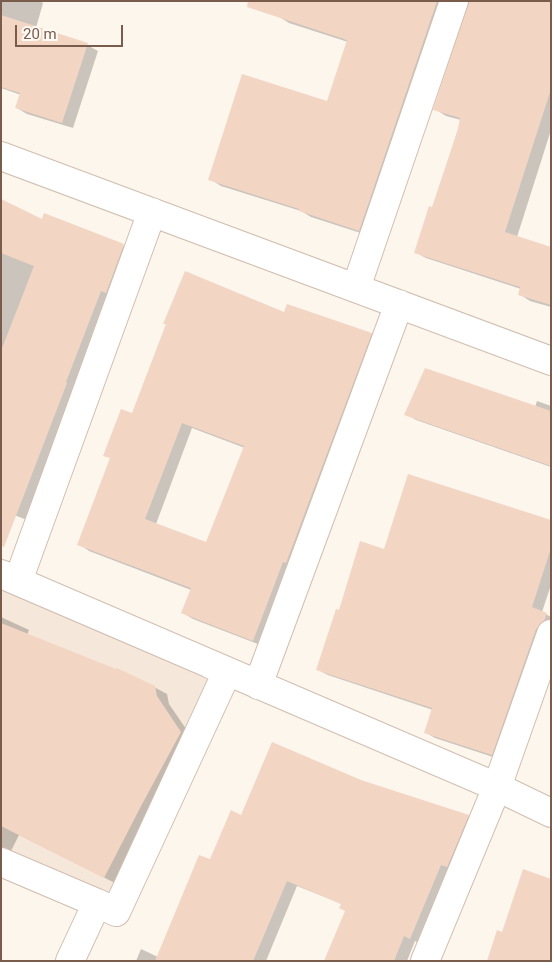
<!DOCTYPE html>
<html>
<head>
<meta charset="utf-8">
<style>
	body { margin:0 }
	#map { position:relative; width:552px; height:962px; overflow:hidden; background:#fdf6ec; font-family:Roboto,sans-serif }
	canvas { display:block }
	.frame { position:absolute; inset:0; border:2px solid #7a5c4d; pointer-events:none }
	.scale { position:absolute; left:15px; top:25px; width:108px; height:22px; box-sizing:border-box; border:2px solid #7a5c4d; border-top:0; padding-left:6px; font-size:15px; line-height:18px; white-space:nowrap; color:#7a5c4d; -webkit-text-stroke:4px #fffaf3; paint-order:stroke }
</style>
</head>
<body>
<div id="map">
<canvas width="552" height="962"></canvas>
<div class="frame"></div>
<div class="scale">20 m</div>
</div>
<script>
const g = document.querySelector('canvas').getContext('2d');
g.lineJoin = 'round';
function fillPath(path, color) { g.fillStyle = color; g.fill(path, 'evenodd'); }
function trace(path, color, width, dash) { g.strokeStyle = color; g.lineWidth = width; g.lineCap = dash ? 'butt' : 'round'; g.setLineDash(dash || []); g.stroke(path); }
const residential = new Path2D(`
	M1,574L227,672L116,912L1,862Z`);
const shadow = new Path2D(`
	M1,1H40L43,3L36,28L87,45L98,51L73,128L27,114L17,108L21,95L1,88Z
	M283,1H451L370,236L311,217L301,211L221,186L210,179L328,103L348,42L289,23L278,16Z
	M551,1V130L517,237L551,248V307L530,301L519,294L521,289L426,258L415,252L433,208L461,120L446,116L435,109Z
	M1,200L43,221L123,246L134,252L27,520L1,510Z
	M285,313L371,334L381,340L263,646L193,619L183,613L191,590L89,551L79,544L132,414ZM192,428L245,448L207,544L156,524Z
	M537,401L551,406V467L416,420L406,414L535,407Z
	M551,522V585L542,612L551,617V629L502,760L435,738L425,732L433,710L328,675L318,670L340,611L385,551Z
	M1,617L29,630L27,635L154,687L167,694L169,704L193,739L117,884L19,835L10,853L1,854Z
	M361,781L468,816L478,822L421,944L415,941L407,961H325L346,911L342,904L297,886L266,961H136L141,949L158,957L211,861L242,816Z`);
const building = new Path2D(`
	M248,1H437L359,231L299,211V209L208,180L242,74L327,101L347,40L247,7Z
	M469,1H551V89L505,232L551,247V305L518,295L520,287L414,253L429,206L432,207L458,129L460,118L433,110Z
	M1,15L88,43L62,123L15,108L20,93L1,87Z
	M1,199L42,219L44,213L124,244L106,293L101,291L66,382L67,383L4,547L1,546V351L34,266L1,253Z
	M185,271L284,312L287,304L372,333L286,563L283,562L253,641L181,613L191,588L77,545L110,458L103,456L121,409L132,413L166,324H163ZM182,423L244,446L206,542L145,519Z
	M425,368L551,411V466L404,415Z
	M408,474L551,520V548L532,607L547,613L544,621L536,629L492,755L424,733L432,708L316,670L336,609L339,610L360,541L384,549Z
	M1,623L116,669L117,668L155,686L157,696L181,732L140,808L104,878L1,826Z
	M272,742L361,780L469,815L447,867L441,865L410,939L404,936L394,961H324L345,911L339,908L341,904L287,881L253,961H155L199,855L210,859L231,810L241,815Z
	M523,869L551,879V961H487L497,930L502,932Z`);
const minor = new Path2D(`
	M1,156L551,361
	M356,288L454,1
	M1,574L497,787L551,813
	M18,581L152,212
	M258,685L399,304
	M1,862L97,903
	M70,961L97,903L116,912L227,672L210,664
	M425,961L497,787L551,634`);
fillPath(residential, '#f5e8da');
fillPath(shadow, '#0003');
fillPath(building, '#f3d5c3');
trace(minor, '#d1beb0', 30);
trace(minor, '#fff', 28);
</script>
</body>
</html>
